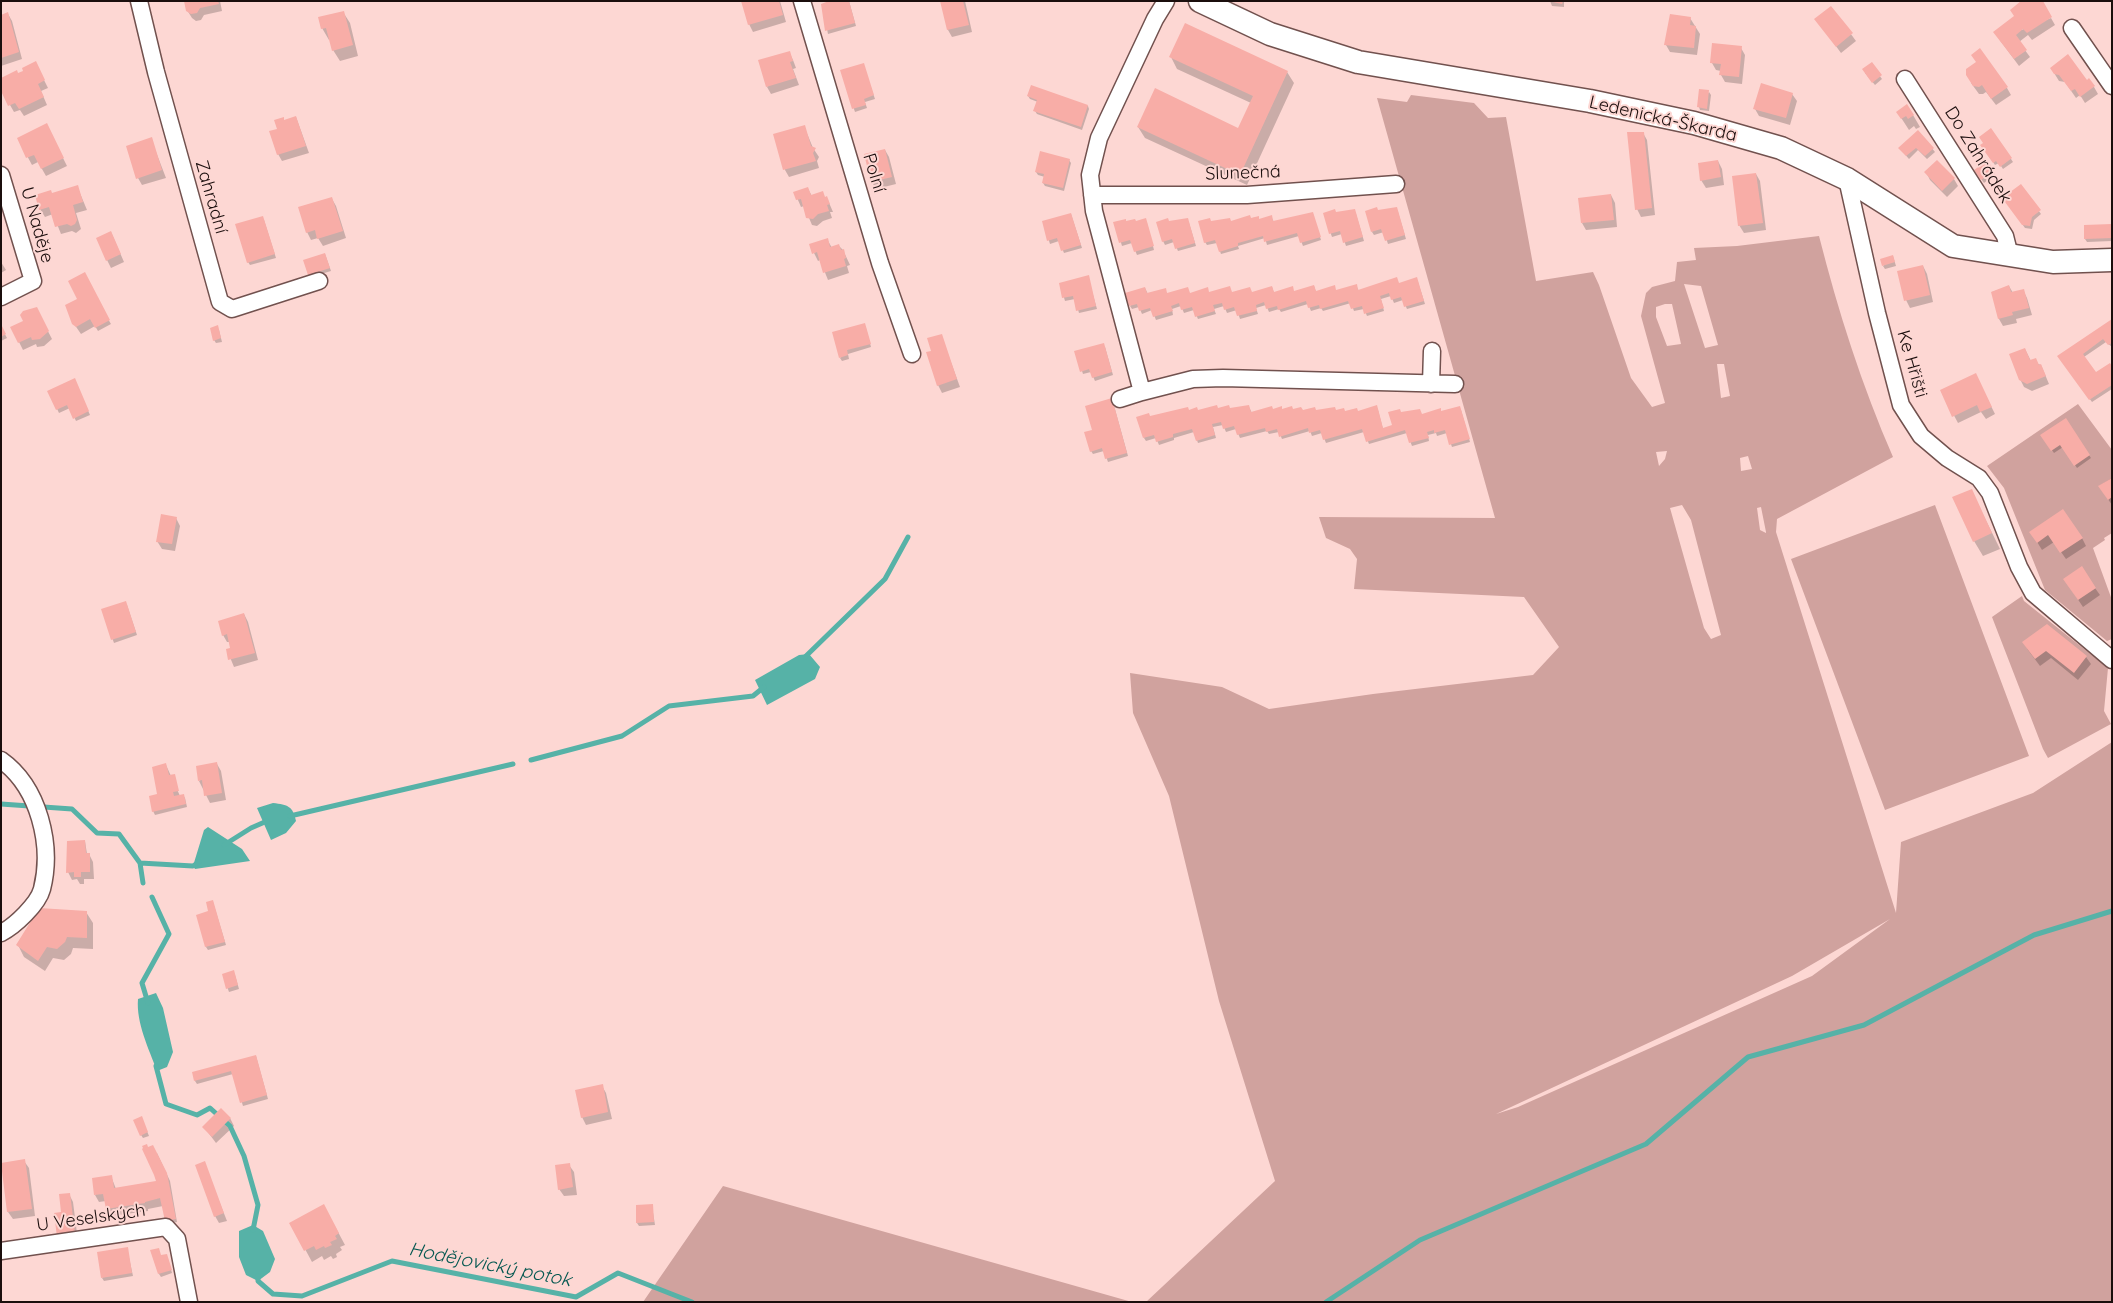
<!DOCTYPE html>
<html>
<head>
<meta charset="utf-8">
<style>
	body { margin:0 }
	#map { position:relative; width:2113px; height:1303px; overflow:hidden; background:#fdd7d3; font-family:Quicksand,sans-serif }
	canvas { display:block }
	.frame { position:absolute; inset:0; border:2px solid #1b0e0d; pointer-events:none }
</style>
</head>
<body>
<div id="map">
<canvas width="2113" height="1303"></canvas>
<div class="frame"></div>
</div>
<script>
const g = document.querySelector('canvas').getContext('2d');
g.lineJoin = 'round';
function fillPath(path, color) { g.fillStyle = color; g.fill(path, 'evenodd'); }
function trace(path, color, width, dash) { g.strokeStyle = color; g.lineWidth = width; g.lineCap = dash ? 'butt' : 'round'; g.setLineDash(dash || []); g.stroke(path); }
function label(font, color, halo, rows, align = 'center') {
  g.font = font + ' Quicksand,sans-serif'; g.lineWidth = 4; g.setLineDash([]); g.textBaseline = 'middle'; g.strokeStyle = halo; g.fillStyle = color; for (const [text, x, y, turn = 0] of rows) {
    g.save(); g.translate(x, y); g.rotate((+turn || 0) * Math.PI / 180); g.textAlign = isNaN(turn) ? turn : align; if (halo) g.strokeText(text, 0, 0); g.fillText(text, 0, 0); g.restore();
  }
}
const green = new Path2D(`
	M1411,95L1474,103L1488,118L1506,117L1536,281L1593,272L1599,285L1631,378L1652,407L1665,403L1641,316L1646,293L1652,287L1675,281L1677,262L1696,260L1694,248L1737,246L1819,236C1838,311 1862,386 1893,457L1777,519L1776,532L1896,913L1901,842L2033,793L2112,742V1302H1146L1275,1181L1219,1001L1169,796L1133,713L1130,673L1222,687L1269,709L1373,694L1533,675L1559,647L1524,597L1354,589L1357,559L1350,549L1326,538L1319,517L1495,518L1377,98L1407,102ZM1684,284L1701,286L1718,345L1705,348ZM1665,304H1672L1681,344L1667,346L1656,317V307ZM1717,364H1724L1730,396L1721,398ZM1667,451L1665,459L1659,466L1656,452ZM1748,456L1752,469L1741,471L1740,458ZM1682,505L1691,520L1721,635L1711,639L1704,628L1670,508ZM1761,507L1766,532V533L1760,530L1757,508ZM1890,919L1812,976L1518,1107L1496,1114L1792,976Z
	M2078,404L2112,450V533L2104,538L2105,540L2093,548L2112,600V639L2107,641L2045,590L2004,488L1987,466Z
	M1935,505L2029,756L1885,810L1791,559Z
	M2022,596L2024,601L2108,668L2104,711L2111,724L2048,758L2043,749L1992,617Z
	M723,1186L1132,1302H643Z`);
const water = new Path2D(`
	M809,654L820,667L815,679L767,705L755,680L799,655Z
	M273,803C288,805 293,806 296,821L286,833L271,840L257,808Z
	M208,827L242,849L250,861L195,869L193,866L204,830Z
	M156,993L163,1008L173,1052L167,1067L157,1071C149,1049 136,1023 138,999Z
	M253,1225L263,1231L275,1259L270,1272L258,1281L246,1275L239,1257V1231Z`);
const shadow = new Path2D(`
	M185,1H220L222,11L204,15L201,20L196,21L192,18L187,10Z
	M742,1H780L786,22L753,32L749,24Z
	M849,1L856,26L828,34L822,4Z
	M941,1H965L972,32L952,37L948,30Z
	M1550,1H1564V7L1552,6Z
	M1831,7L1856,41L1841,53L1816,19Z
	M343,12L350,23L358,56L340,61L333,50L330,39L329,40L322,28Z
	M8,14L12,21L22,59L1,66V16Z
	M1690,18L1700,34L1697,55L1670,52L1666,45Z
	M2051,18L2055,25L2032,40L2028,35L2019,42L2030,57L2019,66L1999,39Z
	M1741,48L1745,55L1742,84L1725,82L1721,75V71L1716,70L1712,63Z
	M789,52L793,60L796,68L793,69L799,85L771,94L767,87Z
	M1171,57L1287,72L1294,83L1247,185L1145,138L1138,127L1239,130L1251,103L1177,69Z
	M863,64L875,99L865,102L867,108L855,112L841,71Z
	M1871,64L1882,79L1875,85L1865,73Z
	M2051,68L2087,81L2094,87L2098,94L2085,103L2080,95L2076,98L2065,82L2059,81Z
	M39,70L48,88L41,91L47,105L24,116L20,110L14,112L10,105L18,75Z
	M1971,83L2007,88L2011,95L1996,105L1986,92L1983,94H1979Z
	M1709,92L1711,95L1709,111L1700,110L1699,107Z
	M1792,94L1797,101L1790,125L1759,116L1755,109Z
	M1028,96L1088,106L1089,109L1082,130L1037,114L1035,111L1038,102L1030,99Z
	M1898,113L1913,115L1920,127L1916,129L1914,126L1909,130Z
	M296,117L309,153L282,161L278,154V129Z
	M804,126L813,148L819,157L817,161L819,168L789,177L785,170L774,135Z
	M1918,131L1935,152L1927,159L1918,150L1909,159L1902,151Z
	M50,132L67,166L46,176L38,162L32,165L18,139Z
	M1643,133L1647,140L1655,215L1641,217L1637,209Z
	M151,139L166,178L142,185L138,178Z
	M1983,148L2011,159L2013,162L2003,169L1999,163L1995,165Z
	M885,150L889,157L896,184L876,189L872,182Z
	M1069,160L1071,163L1064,191L1045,186L1043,183L1045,177L1038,175L1036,172Z
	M1718,161L1722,169L1724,185L1706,188L1701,180Z
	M1937,161L1954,179L1958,186L1947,197L1930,180L1926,172Z
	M1986,163L1995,174L1984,183L1977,173Z
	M1756,174L1760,181L1766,230L1744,233L1739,225Z
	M77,186L87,210L76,213L81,229L76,233L72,231L61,234L53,214L45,217L40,209L53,194Z
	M2021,186L2041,214L2034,220L2032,229L2025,228L2006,202Z
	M808,189L812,196L827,198L833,212H830L832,218L823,221L817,226L812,225L804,206L801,207L795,193Z
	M1611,195L1615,203L1617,227L1586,230L1582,223Z
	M332,199L336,206L346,238L323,246L318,238L311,240L307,232Z
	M1378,212H1398L1406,239L1388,244L1384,232L1374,235L1372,232Z
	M1336,213L1356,214L1364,241L1346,246L1342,234L1332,237L1324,214Z
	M1071,214L1082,248L1064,253L1059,241L1050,244L1043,222Z
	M1313,214L1321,240L1303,246L1299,236L1267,245L1265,238L1238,246L1239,249L1221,254L1217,243L1207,245L1205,242L1211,222H1231L1258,217L1260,220L1271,216L1274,222Z
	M264,220L276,258L250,265L248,262Z
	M1169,222L1189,223L1196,246L1178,251L1174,242L1165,245L1163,241Z
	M1115,223H1147L1154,250L1137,255L1132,243L1122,246Z
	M2112,225V241L2087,242L2085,239Z
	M111,232L124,262L111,268L107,260Z
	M827,239L832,248L839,246L843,250L850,265L847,266L849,273L828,280L820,260L818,261L814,253Z
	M325,254L331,271L311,277L309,274Z
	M1893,256L1896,266L1885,269L1883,266Z
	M1,262L6,270L1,273Z
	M1923,266L1927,274L1933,302L1910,308L1906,300Z
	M1088,277L1097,309L1079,313L1075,299L1065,301L1060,284Z
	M1418,282L1425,304L1407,309L1403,300L1394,303L1391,296L1381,299L1384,311L1367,316L1364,309L1354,311L1351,303L1323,311L1321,308L1311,311L1308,304L1281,312L1279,309L1269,312L1266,305L1256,308L1258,314L1240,319L1237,310L1227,313L1224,306L1214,309L1216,314L1198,319L1194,310L1184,313L1181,306L1172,309L1173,315L1156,320L1152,310L1142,314L1139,307L1132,309L1130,306L1145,288L1148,294L1165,289L1167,294L1252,293L1272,287L1274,293L1294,292L1314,286L1316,292L1336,291L1356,285L1359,291Z
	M2009,286L2013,293L2023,290L2027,298L2032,315L2016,319L2017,323L2003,326L1999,319L1992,292Z
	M40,316L52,339L44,346L37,347L36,344L23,350L12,328Z
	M72,318L108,319L111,324L98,331L95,326L81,334L72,321Z
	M2112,320V347L2106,342L2084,357L2096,373L2112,368V389L2092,402L2061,360Z
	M1,327L7,338L1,341Z
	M866,328L871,347L848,354L849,359L842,361L840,358Z
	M219,330L222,342L216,343L214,340Z
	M941,335L960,387L942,393L938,385L932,352Z
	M1105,347L1113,375L1095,381L1091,372L1083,374L1082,371Z
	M2025,349L2031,361L2041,365L2049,384L2032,391L2024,387L2020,379Z
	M1979,382L1995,414L1986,419L1981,412L1958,423L1941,391Z
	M76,383L90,415L76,421L70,408L59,413L49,392Z
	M1113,402L1128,456L1108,462L1104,451L1093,454L1091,451L1093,431Z
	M1249,407L1252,413L1273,410L1345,412L1378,410L1383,429L1393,426L1401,413L1422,415L1461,410L1470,442L1452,447L1447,433L1437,436L1436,433L1428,435L1429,441L1412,446L1407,433L1369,444L1364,432L1326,443L1322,433L1312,436L1310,431L1282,439L1279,432L1269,434L1267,431L1240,438L1236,429L1226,432L1223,425L1213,427L1216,438L1198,443L1194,432L1174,438V440L1159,445L1156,438L1146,441L1144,438L1150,417L1189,411Z
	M2065,420L2091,458L2077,468L2063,447L2054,453L2042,436Z
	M2112,478V505L2099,486Z
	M1971,490L2000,549L1983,556L1974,541Z
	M176,518L180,526L175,551L162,549L157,541Z
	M2031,532L2082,538L2086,546L2066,559L2054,542L2042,550Z
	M2069,586L2095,588L2100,595L2083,607Z
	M127,605L137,635L114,643L102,610Z
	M244,614L248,622L258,660L234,667L227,650L232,649L230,642H227L223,635Z
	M2047,626L2086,657L2091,664L2078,680L2051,658L2040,666L2028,650L2024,643Z
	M217,764L221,771L226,800L210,803L199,781Z
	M166,765L180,796L183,795L185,798L187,807L155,815L153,811Z
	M85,841L87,854H89L93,862L94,879H84V884H80L77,879L72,880L68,872Z
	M213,902L226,945L208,950L206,947Z
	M86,912L93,923V949L73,948L71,954L64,960L53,958L45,971L24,957L18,945Z
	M223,975H235L239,989L229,992Z
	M256,1056L268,1099L243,1106L233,1074L197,1084L195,1081L193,1073Z
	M602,1086L606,1093L612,1119L586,1125L582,1117Z
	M230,1118L234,1126L216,1143L204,1127Z
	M143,1121L149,1136L143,1138L141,1135Z
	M157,1153L170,1181L177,1222L168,1224L163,1206L148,1209V1211L111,1216L106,1201L99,1202L95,1195L111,1176L116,1189L157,1182Z
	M24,1161L29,1168L35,1216L13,1219L8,1212Z
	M204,1163L227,1221L219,1223L215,1216Z
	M569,1165L574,1172L577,1195L564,1196L559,1189Z
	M69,1194L73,1202L78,1241L62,1213Z
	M652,1206L655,1225L639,1226L637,1223Z
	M330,1217L345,1245L340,1247L342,1250L336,1254L337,1257L333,1259L331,1256L324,1260L322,1256L312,1262L291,1223Z
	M127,1248L133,1276L104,1281L102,1278Z
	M161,1257L168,1259L172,1273L161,1277L159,1274Z`);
const stream = new Path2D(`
	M805,657L885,579L908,537
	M531,760L622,736L669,706L753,696L764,687
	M1,804L72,809L97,833L119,834L140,863L143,883
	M290,816L513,764
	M224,845L251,828L267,821
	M140,863L193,866L199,862
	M148,1003L142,983L169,934L152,897
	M156,1066L166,1104L197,1115L210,1108L230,1126L244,1156L258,1205L253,1230
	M258,1276V1281L273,1294L302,1296L392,1261L576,1297L618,1273L692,1302
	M1326,1302L1420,1240L1646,1144L1748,1057L1864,1025L2034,935L2112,911`);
const building = new Path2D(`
	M184,1H218L219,4L200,8L197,13L191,14L186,11Z
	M741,1H779L783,15L748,25Z
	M829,1H849L855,23L825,31L821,4Z
	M940,1H963L969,25L947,30Z
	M1548,1H1563L1562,4Z
	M2021,1H2043L2052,17L2027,33L2023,29L2016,35L2027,50L2014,59L1993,32L2014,16L2010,10Z
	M1831,6L1853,33L1836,47L1814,19Z
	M344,11L353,45L332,51L326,28L321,29L318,17Z
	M8,12L19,52L1,58V15Z
	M1670,14L1691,17L1690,25L1696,26L1694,48L1664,45Z
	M1185,23L1288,71L1240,175L1137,127L1155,88L1238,128L1253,96L1169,57Z
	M1712,43L1742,46L1739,77L1719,75L1721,64L1710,63Z
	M1980,48L2008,87L1991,99L1982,85L1979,87L1973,86L1966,75V69L1976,62L1971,55Z
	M790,51L793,61L790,62L796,78L766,87L758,60Z
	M2068,54L2087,80L2089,78L2095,86L2080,97L2075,89L2071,91L2059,75L2054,74L2050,68Z
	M36,61L45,80L38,84L44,97L19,109L15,103L8,106L1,91V78L17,70L18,73L23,71L22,68Z
	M1872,62L1882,75L1872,83L1862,69Z
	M864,63L874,95L864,99L866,105L852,109L840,70Z
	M1761,83L1793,93L1786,118L1753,109Z
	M1031,85L1088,105L1081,127L1033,111L1037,100L1027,96Z
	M1699,89L1709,90L1707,109L1697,107Z
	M1907,104L1914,115L1908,119L1906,116L1901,119L1896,112Z
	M296,116L306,146L277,155L269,131L277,129L274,120L284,117V120Z
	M47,123L64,158L41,169L34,155L26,158L17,138Z
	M805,125L811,146L816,148L813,153L816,161L783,170L773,134Z
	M1991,128L2012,158L2000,167L1996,161L1993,163L1980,145L1983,143L1979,137Z
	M1918,130L1934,148L1925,156L1916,148L1906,156L1898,148Z
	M1627,132H1644L1652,208L1635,210Z
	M152,137L162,170L136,179L126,146Z
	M885,149L892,177L871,182L864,154Z
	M1040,151L1070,159L1063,188L1042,183L1044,174L1035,172Z
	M1718,160L1721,177L1700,181L1698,163Z
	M1937,160L1955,178L1942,191L1924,172Z
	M1987,161L1995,170L1981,180L1974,170Z
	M1756,173L1763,223L1738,226L1732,176Z
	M2021,184L2041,210L2032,217L2030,226L2022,225L2002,198Z
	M78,185L83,202L73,205L77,220L75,224L71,226L67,224L55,227L49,207L39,210L35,195L51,190L52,193Z
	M808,187L811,195L823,191L825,197L827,196L830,204L827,205L829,211L818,214L813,219L806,218L801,199L796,200L793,192Z
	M1611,194L1614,220L1581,223L1578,198Z
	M332,197L343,231L317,239L315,230L306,233L298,207Z
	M1377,207L1378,210L1397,207L1405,235L1385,241L1381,229L1371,232L1365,211Z
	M1335,209L1336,212L1355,209L1363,237L1343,243L1340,231L1329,234L1323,213Z
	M1313,212L1321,237L1300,243L1297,233L1264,242L1263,236L1238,243V246L1219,252L1215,240L1204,243L1198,221L1210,218L1211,221L1230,218L1231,221L1250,215L1251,218L1259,216V219L1272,215L1273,221Z
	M1071,213L1081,245L1061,251L1057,238L1047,241L1042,221Z
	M263,216L275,254L247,263L235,224Z
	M1146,218L1154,246L1134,252L1130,240L1119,243L1113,222L1126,219V221L1135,219L1136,221Z
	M1168,218L1169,221L1188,218L1195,243L1175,249L1172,239L1162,242L1156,222Z
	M2112,224V238L2084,239V225Z
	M111,231L121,254L106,261L96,238Z
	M828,238L830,247L839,244L841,250L844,249L846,258L844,259L846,266L823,273L817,252L812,254L809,244Z
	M325,253L330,268L308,275L303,260Z
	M1893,255L1895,262L1882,266L1880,259Z
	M1923,265L1930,295L1904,301L1897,271Z
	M85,272L110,320L95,328L90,319L76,327L72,324L65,305L77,299L68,281Z
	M1089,275L1096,306L1076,311L1073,296L1062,298L1059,283Z
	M1397,277L1399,283L1417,277L1424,301L1404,307L1401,297L1391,300L1389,293L1380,296L1384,308L1364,314L1362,306L1351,309L1348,301L1320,309L1319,305L1308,308L1306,301L1278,310L1277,306L1266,309L1264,302L1256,305L1257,311L1237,316L1234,307L1224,310L1222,303L1213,305L1215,311L1195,317L1192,307L1181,310L1179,303L1171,306L1173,311L1153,317L1150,308L1139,311L1137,304L1129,306L1125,293L1145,287L1147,293L1166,288L1167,293L1188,287L1190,293L1208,287L1209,292L1230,286L1232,292L1250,287L1252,292L1272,286L1274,292L1293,286L1294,291L1314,285L1316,291L1335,285L1336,290L1357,284L1358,290Z
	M2009,285L2011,292L2024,289L2029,308L2012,312L2013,315L1998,319L1991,292Z
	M37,307L49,331L40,339L32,340L31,337L18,343L10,327L23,321L20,315L23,311Z
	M2112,319V343L2108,345L2103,339L2083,354L2096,372L2110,363L2112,366V385L2089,400L2057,356Z
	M865,323L871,344L847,350L848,355L839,358L832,332Z
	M1,324L6,334L1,337Z
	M218,325L221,338L213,341L210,328Z
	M942,334L957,379L937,386L926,352L931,351L927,338Z
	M1104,343L1112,372L1092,378L1089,369L1080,372L1074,351Z
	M2025,348L2030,360L2036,358L2039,365L2041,364L2046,376L2027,384L2019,380L2009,354Z
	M1976,373L1992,407L1980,412L1977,405L1952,417L1940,390Z
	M75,378L89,411L73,419L67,405L56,410L47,391Z
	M1112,398L1127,453L1105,459L1102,448L1090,452L1084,432L1092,430L1085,406Z
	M1217,405L1218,408L1229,405L1230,408L1249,405L1251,412L1272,406L1273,409L1282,406V409L1292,406L1293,409L1301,407L1303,410L1315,407L1316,410L1335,407L1336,410L1344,408L1345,411L1357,408L1358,411L1377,405L1383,428L1392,425L1388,412L1400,409L1401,412L1420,409L1422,414L1441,408V411L1460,406L1470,439L1449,445L1445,430L1434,433V430L1427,432L1429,438L1409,443L1405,430L1366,442L1362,429L1323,440L1320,430L1309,433L1308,428L1279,437L1277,429L1266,432L1265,428L1237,435L1234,426L1223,429L1221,422L1212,424L1215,435L1196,441L1192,429L1173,434V437L1156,442L1154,435L1143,438L1136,417L1149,413L1150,416L1188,407L1189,410L1197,407L1198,410Z
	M2066,418L2090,455L2074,466L2060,445L2051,451L2040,435Z
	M2112,478V497L2108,500L2098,486Z
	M1972,489L1992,533L1973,542L1952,497Z
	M2063,509L2083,538L2060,553L2048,535L2037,543L2029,532Z
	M161,514L177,517L172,544L156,542Z
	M2082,566L2096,588L2078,600L2063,579Z
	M126,601L136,632L111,640L101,609Z
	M244,613L255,653L228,660L226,649L230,648L227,634L222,636L218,621Z
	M2047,624L2087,656L2074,673L2046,651L2035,659L2022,642Z
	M217,762L222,793L204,796L202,780L198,781L196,766Z
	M166,763L169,775L175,774L179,791L173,792L174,796L184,794L186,804L152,812L149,796L157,794L152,767Z
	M85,840L86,853H90V872H81V877H74V872L66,873L67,841Z
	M213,900L225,942L205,947L196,915L208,911L206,902Z
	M39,908L87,911V938L67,937L65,942L57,949L47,947L38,961L16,945Z
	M234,970L238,985L226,989L222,974Z
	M256,1055L267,1095L240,1103L231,1071L194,1081L192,1072Z
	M603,1084L608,1112L581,1118L575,1090Z
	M221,1108L231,1118L212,1137L202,1127Z
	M142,1116L148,1132L140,1136L133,1120Z
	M147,1144L148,1147L153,1145L167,1173L176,1219L165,1221L160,1198L145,1202V1203L106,1209L103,1194L94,1195L92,1178L112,1175L114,1188L156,1181L154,1175L142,1149L143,1148L142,1146Z
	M25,1159L32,1209L7,1212L1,1163Z
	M205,1161L224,1213L214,1217L195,1165Z
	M570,1163L573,1187L558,1190L555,1165Z
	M70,1193L75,1234L57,1237L54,1213L61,1212L59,1194Z
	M324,1204L339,1233L335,1236L337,1239L330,1242L332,1245L325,1248L324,1246L316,1250L314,1246L304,1251L289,1223Z
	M653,1204L654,1222L636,1223V1205Z
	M128,1247L132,1273L101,1278L97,1252Z
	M159,1248L161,1255L167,1254L172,1270L158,1274L150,1250Z`);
const street = new Path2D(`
	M139,1L156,72L220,302L232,309L319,281
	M802,1L880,263L912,354
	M1166,1L1155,19L1099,138L1090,175L1094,211L1142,392L1193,379L1223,378L1455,384
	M2072,28L2112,86
	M1905,79L2005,236L2010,256
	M1,175L33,281L1,297
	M1847,179L1877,313L1901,405L1921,436L1947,458L1979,478L1990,493L2019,567L2033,593L2112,660
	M1092,195H1247L1396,184
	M1431,384L1432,351
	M1120,399L1142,392
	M1,760C39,787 53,845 42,889C38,904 15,926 1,933
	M1,1251L166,1227L177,1239L189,1302`);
const secondary = new Path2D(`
	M1200,1L1270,34L1358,62L1590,101L1694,123L1781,148L1847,179L1953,246L2053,262L2112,260`);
const streetNames = [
	["Ledenická-Škarda",1663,119,13],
	["Do Zahrádek",1978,155,58],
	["Polní",874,173,73],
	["Slunečná",1243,173,-2],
	["Zahradní",211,197,74],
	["U Naděje",37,225,74],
	["Ke Hřišti",1912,364,74],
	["U Veselských",91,1218,-8]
];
const waterNames = [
	["Hodějovický potok",490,1265,11]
];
fillPath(green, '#d0a29e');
fillPath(water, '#56b2a7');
fillPath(shadow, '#0003');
trace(stream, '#56b2a7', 5);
fillPath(building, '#f8ada7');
trace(street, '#71514e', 19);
trace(secondary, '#71514e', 25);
trace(street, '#fff', 16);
trace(secondary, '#fff', 22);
label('18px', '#1b0e0d', '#fdd7d3', streetNames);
label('italic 19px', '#045750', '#fdd7d3', waterNames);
</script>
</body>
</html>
